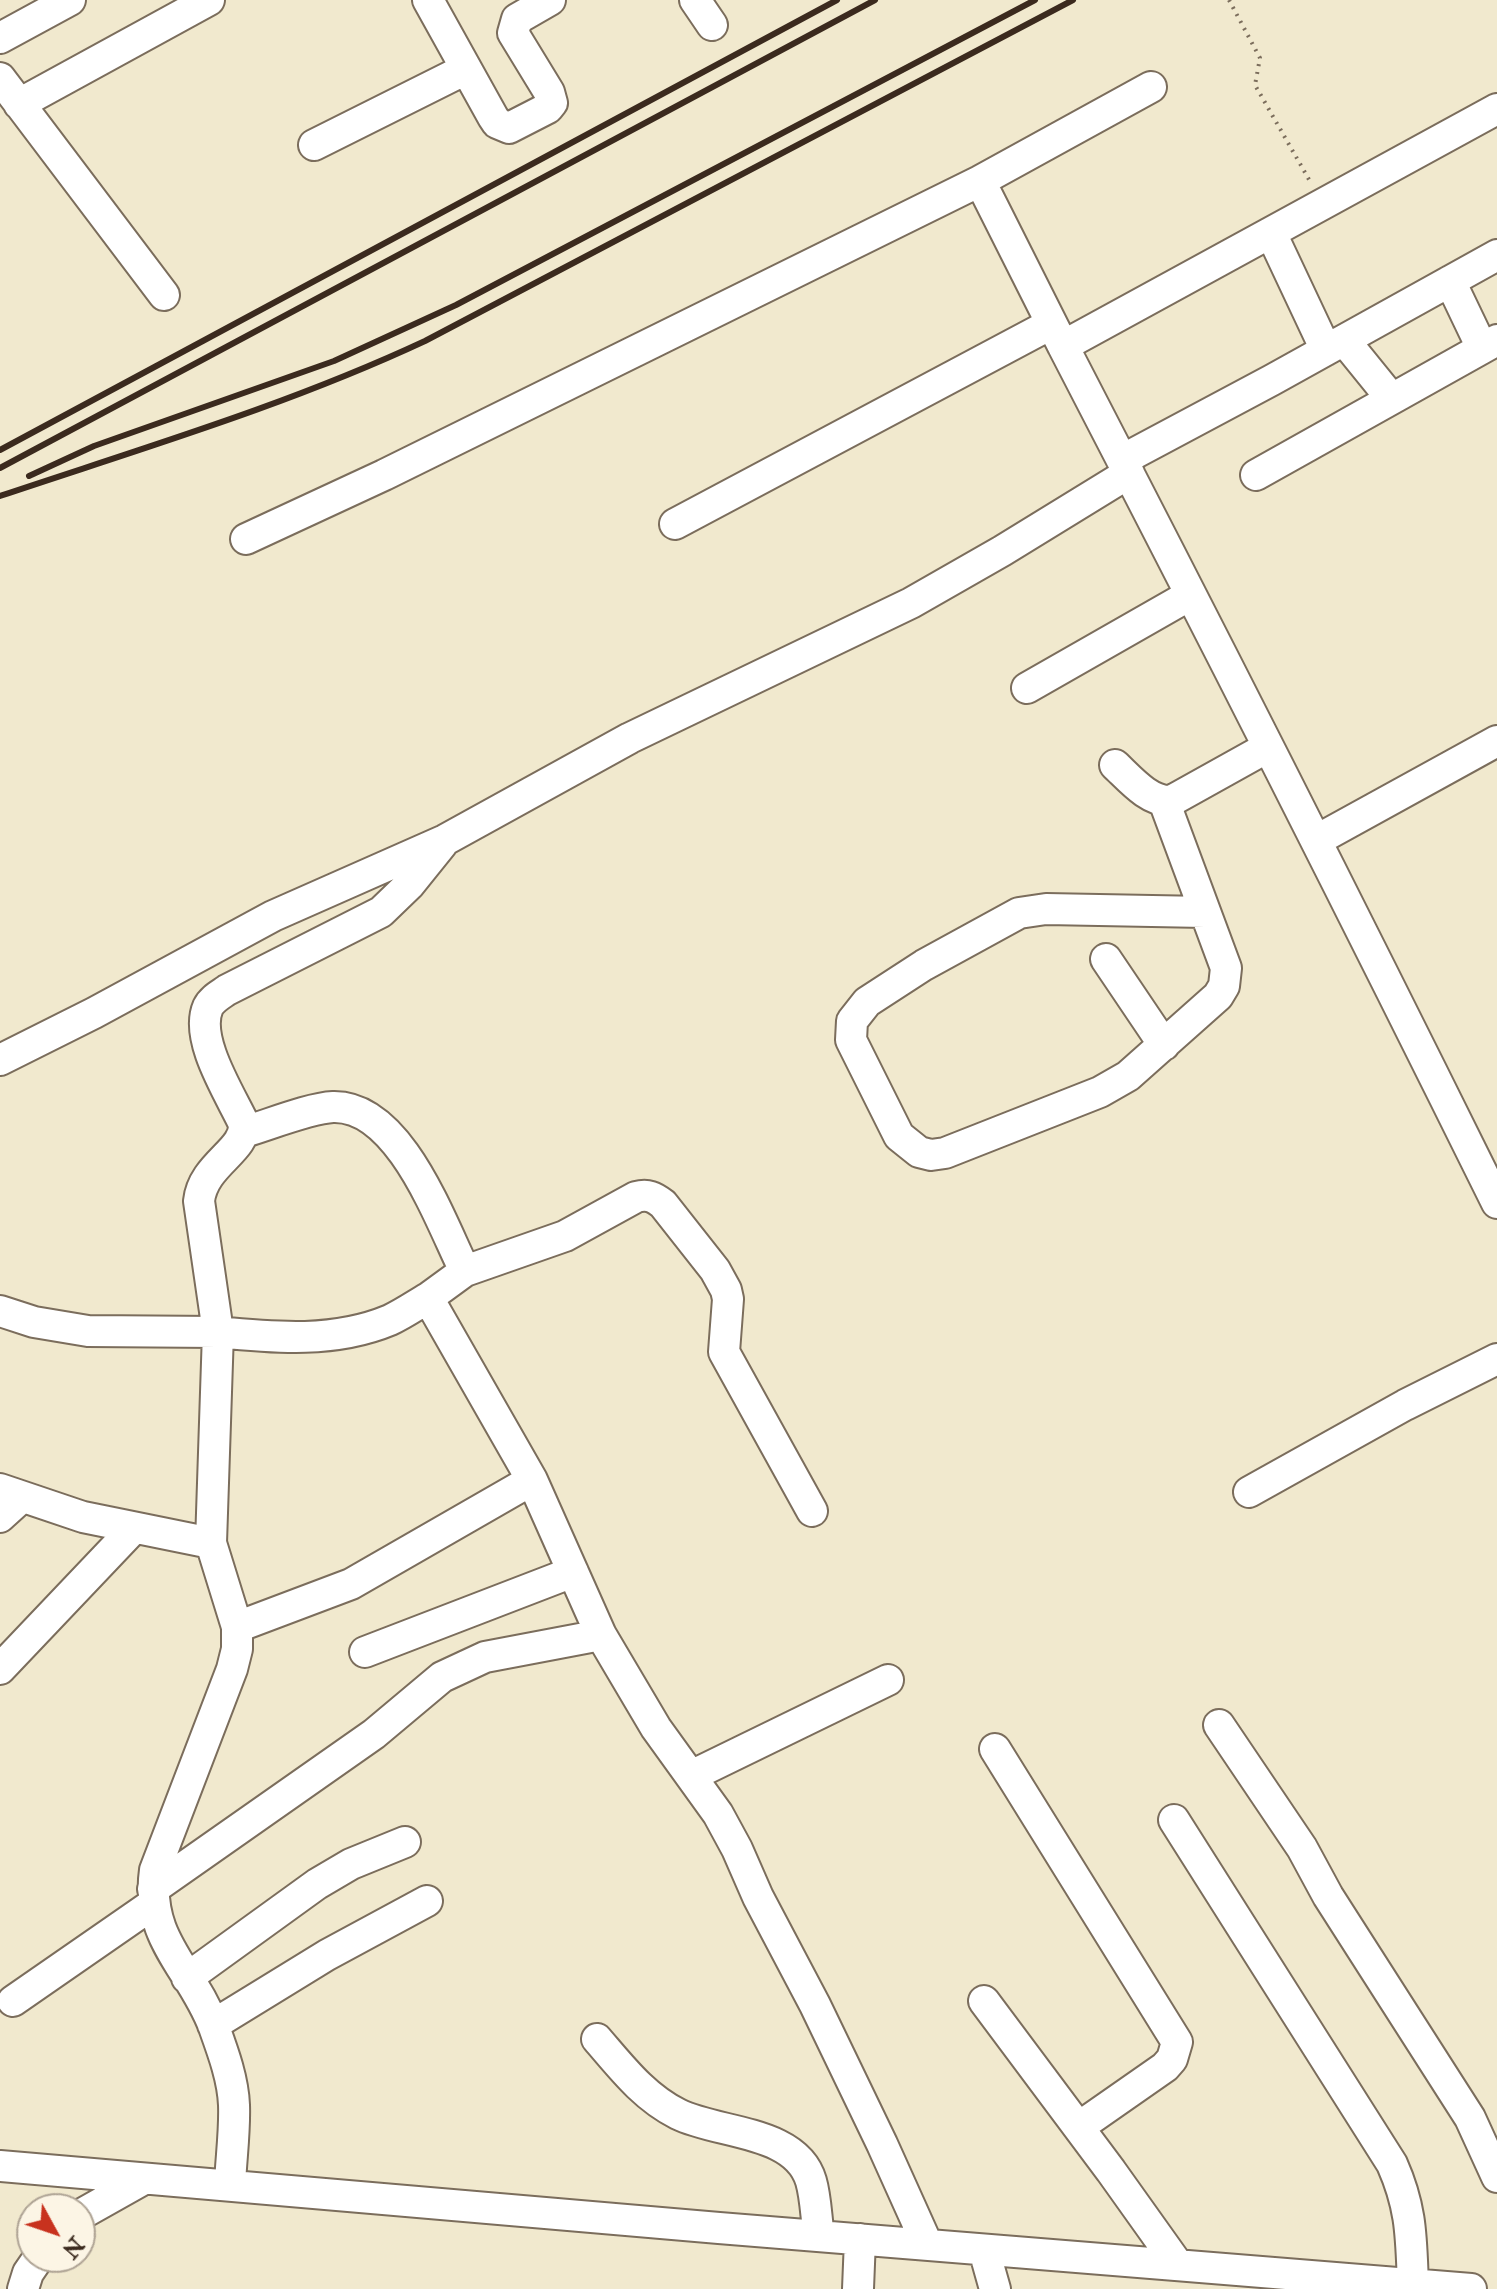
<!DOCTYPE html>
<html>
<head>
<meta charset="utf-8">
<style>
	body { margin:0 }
	#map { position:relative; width:1497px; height:2289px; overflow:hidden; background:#f1e9ce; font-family:"IM FELL Double Pica",serif }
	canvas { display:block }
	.north { position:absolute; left:16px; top:2193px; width:80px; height:80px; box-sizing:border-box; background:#fcf5e5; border:2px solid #afa495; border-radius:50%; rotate:130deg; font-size:22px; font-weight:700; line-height:32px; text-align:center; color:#3b2a1e }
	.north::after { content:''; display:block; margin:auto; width:28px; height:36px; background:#c8321e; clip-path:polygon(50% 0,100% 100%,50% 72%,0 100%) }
</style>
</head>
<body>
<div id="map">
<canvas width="1497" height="2289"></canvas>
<div class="north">N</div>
</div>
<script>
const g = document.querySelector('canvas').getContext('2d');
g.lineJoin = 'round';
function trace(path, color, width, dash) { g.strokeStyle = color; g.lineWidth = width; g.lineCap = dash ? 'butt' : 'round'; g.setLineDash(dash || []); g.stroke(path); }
const path = new Path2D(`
	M1229,0L1260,58L1255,85L1311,183`);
const minor = new Path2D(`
	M428,0L493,117L497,123L509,128L548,108L552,103L549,92L513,33L517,19L550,0
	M695,0L712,25
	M0,38L70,0
	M0,78L164,295
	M19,104L209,0
	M1497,109L1063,346C1210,630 1355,916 1497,1203
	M314,145L466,69
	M980,181L1151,87
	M1271,233L1326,350
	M1450,281L1482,348
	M1344,340L1391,398
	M1122,460L1272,380L1497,255
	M1256,475L1497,340
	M675,524L1051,324
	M246,539L384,475L980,181L1063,346
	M1027,688L1190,595
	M1115,765C1130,779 1149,802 1171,801L1268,747
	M1164,801L1226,968L1224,986L1218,996L1128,1076L1100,1092L945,1153L931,1155L919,1152L899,1136L851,1040L852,1021L867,1002L924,965L1019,913L1046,909L1205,912
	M1317,840L1497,741
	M442,844L409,885L381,912L227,990C220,995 212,999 208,1007C194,1039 230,1094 244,1124C246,1151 203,1164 199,1201L218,1332C276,1338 335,1343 390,1320C403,1314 416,1305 428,1298L532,1480
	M1106,959L1164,1045
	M0,1060L94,1013L273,916L445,840L630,738L911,603L1002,551L1129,473
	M244,1132C268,1125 310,1108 333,1107C400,1105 440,1221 465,1271
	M428,1298L465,1271L565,1236L636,1197C648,1194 654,1197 663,1204L715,1270L726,1290L728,1299L724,1352L812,1511
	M0,1311L34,1322L88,1331L218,1332L211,1543L237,1627
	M0,1489L83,1517L211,1543
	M1249,1492L1405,1405L1497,1359
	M0,1517L21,1498
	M365,1652L573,1572
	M0,1669L133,1529
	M1219,1725L1302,1848L1328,1896L1470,2118L1497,2177
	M995,1749L1177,2042L1172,2059L1165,2067L1079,2127
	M691,1776L888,1680
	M1174,1820L1392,2164C1412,2209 1411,2238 1413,2285
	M153,1889L374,1734L442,1677L485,1657L601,1635
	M187,1978L317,1884L351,1864L405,1842
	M13,2001L153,1904
	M984,2001L1111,2171L1178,2265
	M213,2025L327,1955L427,1901
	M597,2039C622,2068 644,2097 678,2114C718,2134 796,2130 811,2181C816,2198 816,2218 819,2236
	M0,2166L719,2228L1471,2289
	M230,2185C231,2159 235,2131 234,2105C233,2079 223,2052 214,2027C192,1968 145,1940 155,1870L232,1669L237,1649V1627L351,1584L532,1480L601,1635L656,1728L718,1814L737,1849L758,1897L815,2005L882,2144L927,2244
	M80,2215L144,2179
	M984,2250L995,2289
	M23,2289L28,2273L39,2257
	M858,2289L860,2239`);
const rail = new Path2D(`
	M0,450L837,0
	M0,468L875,0
	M29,476L94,446L334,361L456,305L1035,0
	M0,496C143,448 288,405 425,341L1073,0`);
trace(minor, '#7b6d5c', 34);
trace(path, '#7b6d5c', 4, [2, 6]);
trace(minor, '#fff', 30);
trace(rail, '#3b2a1e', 6);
</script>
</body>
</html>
